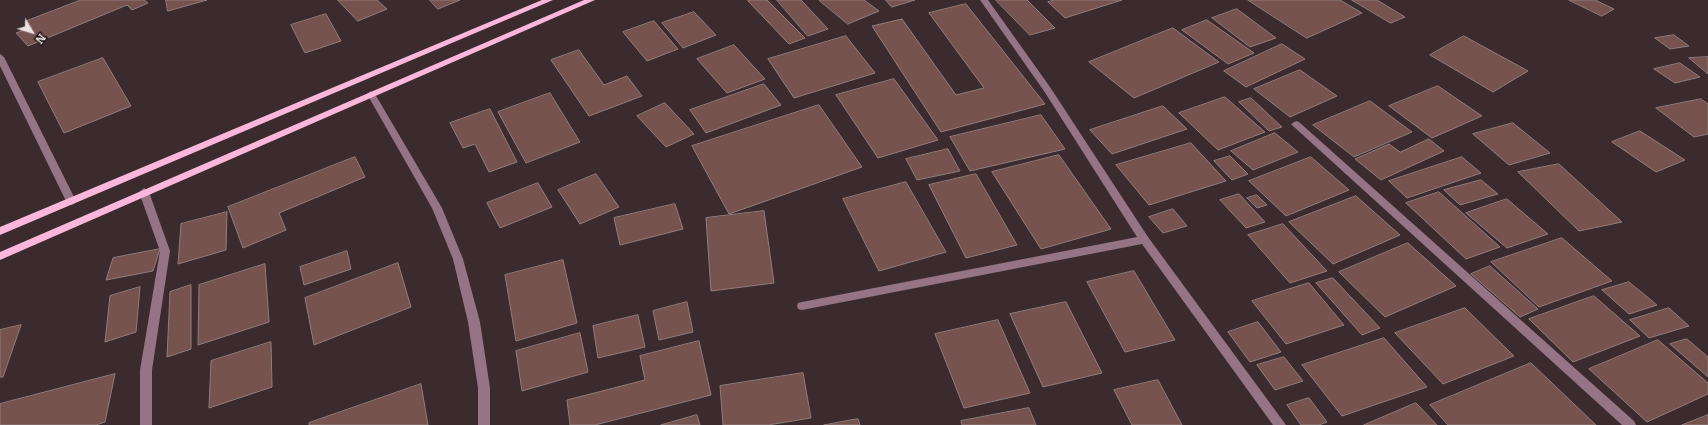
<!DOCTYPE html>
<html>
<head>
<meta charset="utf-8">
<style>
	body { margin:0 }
	#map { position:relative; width:1708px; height:425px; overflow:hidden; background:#3c2b2e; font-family:Literata,serif }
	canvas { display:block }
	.north { position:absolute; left:12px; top:12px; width:40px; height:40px; -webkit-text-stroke:3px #1d1617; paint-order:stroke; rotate:128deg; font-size:11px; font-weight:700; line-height:16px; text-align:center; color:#ebe0e2 }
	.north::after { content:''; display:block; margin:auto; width:14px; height:18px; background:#ebe0e2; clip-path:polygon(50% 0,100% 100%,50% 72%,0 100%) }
</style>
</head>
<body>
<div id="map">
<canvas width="1708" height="425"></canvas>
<div class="north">N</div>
</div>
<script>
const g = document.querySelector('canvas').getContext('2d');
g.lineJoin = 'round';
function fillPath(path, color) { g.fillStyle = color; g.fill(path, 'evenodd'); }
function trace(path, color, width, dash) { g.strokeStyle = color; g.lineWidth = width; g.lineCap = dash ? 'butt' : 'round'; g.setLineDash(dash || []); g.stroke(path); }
const building = new Path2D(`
	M81,0H144L148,3L132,10L127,5L28,46L16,33L32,27L27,21Z
	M166,0H207L168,11Z
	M338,0H377L387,9L358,21Z
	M430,0H460L438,9Z
	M752,0H767L805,38L789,44L748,1Z
	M777,0H801L828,29L808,36Z
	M819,0H864L879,11L848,24Z
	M886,0H915L892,7Z
	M996,0H1027L1055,28L1030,35Z
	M1055,0H1122L1065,18L1048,2Z
	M1248,0H1340L1362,13L1307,38Z
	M1352,0H1377L1405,17L1391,23Z
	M1569,0H1595L1614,9L1602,16Z
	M966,4L1045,104L941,132L872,26L902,19L956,95L984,88L929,13Z
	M1237,9L1276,38L1250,47L1212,18Z
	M694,12L716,35L683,48L662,23Z
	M326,14L341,41L305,53L291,25Z
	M1207,20L1254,53L1228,64L1182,30Z
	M654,21L678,49L647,61L623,32Z
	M1173,28L1219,62L1134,98L1089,62Z
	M1674,35L1689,46L1670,49L1655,38Z
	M846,36L875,73L794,98L768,59Z
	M1464,36L1528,71L1493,92L1430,55Z
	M1282,44L1305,59L1246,87L1224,71Z
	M734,45L765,79L727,93L697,59Z
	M579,50L604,85L627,76L642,96L589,116L551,60Z
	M1708,57V74L1689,58Z
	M103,58L131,106L64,133L38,82Z
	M1680,63L1700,77L1675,83L1654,69Z
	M1300,70L1337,96L1290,117L1254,89Z
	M894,79L938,140L878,158L836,95Z
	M764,84L781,105L706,133L690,110Z
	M1438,86L1482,116L1432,138L1389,106Z
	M550,93L580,142L526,163L498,112Z
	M1225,97L1265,132L1218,150L1179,113Z
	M1251,98L1282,127L1269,131L1239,102Z
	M1701,99L1708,104V134L1694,137L1656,108Z
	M1370,101L1412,132L1354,157L1313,125Z
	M665,103L694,134L666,147L637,116Z
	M819,105L862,167L729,214L692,146Z
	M1163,106L1187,129L1112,154L1090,130Z
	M490,109L517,162L489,172L475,144L463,148L450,123Z
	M1041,115L1065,149L970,171L950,137Z
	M1513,123L1550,153L1509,165L1473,134Z
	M1640,131L1685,160L1656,172L1612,142Z
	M1275,133L1298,152L1253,170L1231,151Z
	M1429,139L1444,151L1381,180L1355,159L1389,144L1400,152Z
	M1191,143L1226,181L1149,205L1116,165Z
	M948,149L960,171L917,180L906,159Z
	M1059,155L1111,229L1041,249L992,172Z
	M1230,156L1248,174L1232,180L1214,161Z
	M355,157L365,177L279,213L286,230L243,248L228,207Z
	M1311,157L1349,190L1286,216L1249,181Z
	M1462,157L1481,173L1407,198L1389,181Z
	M1559,164L1622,222L1579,231L1518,172Z
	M596,174L619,207L580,224L558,190Z
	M976,174L1017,245L966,258L929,185Z
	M1481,180L1498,194L1460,205L1444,190Z
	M906,182L946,252L879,271L843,199Z
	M538,183L552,207L500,228L487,203Z
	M1439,192L1500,247L1466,259L1406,203Z
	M1239,194L1265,222L1246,228L1220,200Z
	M1257,195L1267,205L1257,208L1247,198Z
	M1356,196L1400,235L1333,264L1289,222Z
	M1507,199L1548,234L1507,248L1466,213Z
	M675,204L683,229L620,245L614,218Z
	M1173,209L1187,226L1163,233L1149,217Z
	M764,211L774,283L711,291L706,218Z
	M227,212L226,250L178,264L181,224Z
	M1283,224L1327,271L1290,283L1248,235Z
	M1562,238L1612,281L1539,307L1491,262Z
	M1408,243L1456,286L1385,317L1339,272Z
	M160,249L153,271L106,280L113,258Z
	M347,251L351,269L304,285L300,267Z
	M563,260L577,323L516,341L505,275Z
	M398,263L411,307L314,345L305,298Z
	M265,264L269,322L198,345L199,285Z
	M1490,266L1538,309L1520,317L1471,274Z
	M1134,271L1175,340L1125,352L1087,282Z
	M1333,278L1380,328L1362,335L1316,283Z
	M1629,282L1657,305L1629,314L1602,290Z
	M1309,283L1344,325L1286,344L1252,301Z
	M191,285V349L167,357L170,292Z
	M140,287L136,332L105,342L110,296Z
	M1594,296L1640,336L1573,362L1529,319Z
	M687,302L693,332L659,340L653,311Z
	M1066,302L1102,373L1043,387L1010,314Z
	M1465,308L1514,356L1443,384L1395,333Z
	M1669,308L1689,326L1649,338L1630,320Z
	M638,315L645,347L598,358L593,326Z
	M998,320L1030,393L964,408L935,334Z
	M1258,322L1281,352L1250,362L1228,332Z
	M21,325L3,377H0V330Z
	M580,333L588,372L522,391L516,351Z
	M1384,338L1427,387L1342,416L1302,365Z
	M1687,339L1708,357V377L1670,344Z
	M1658,340L1708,383V394L1647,422L1589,369Z
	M699,341L711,395L595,425H570L567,400L645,380L640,356Z
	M271,342L272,387L209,408L211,361Z
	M1284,357L1303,381L1275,390L1257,365Z
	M1531,363L1596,425H1448L1430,405Z
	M803,373L811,418L768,425H723L720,386Z
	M115,374L105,422L96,425H0V404Z
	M1158,380L1182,425H1132L1114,390Z
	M421,384L428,425H309V423Z
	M1309,398L1327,422L1319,425H1301L1287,405Z
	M1416,403L1437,425H1364Z
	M1029,408L1036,425H962L961,421Z
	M697,415L700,425H661Z
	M1708,415V425H1682Z
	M858,419L860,425H824Z`);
const minor = new Path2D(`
	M980,0H988L1050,87L1148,237L1286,425H1273L1142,244L802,310L798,309L797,306L798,303L802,302L1137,237L1044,91Z
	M0,54L4,57L76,201L74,204L71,205L66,201L0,66Z
	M371,91L375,94L442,208L463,259L480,322L490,388V425H478V388L468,322L453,259L432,208L367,94Z
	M1296,121L1299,122L1634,421L1636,425H1622L1293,126L1291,124Z
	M144,188L149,192L170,251L152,370V425H140V370L160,251L139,192Z`);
const major = new Path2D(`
	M542,0H553L0,235V227Z
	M584,0H595L0,260V252Z`);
fillPath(building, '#76534f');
trace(building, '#917d7b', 1);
fillPath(minor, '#957485');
fillPath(major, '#fab6db');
</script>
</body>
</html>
